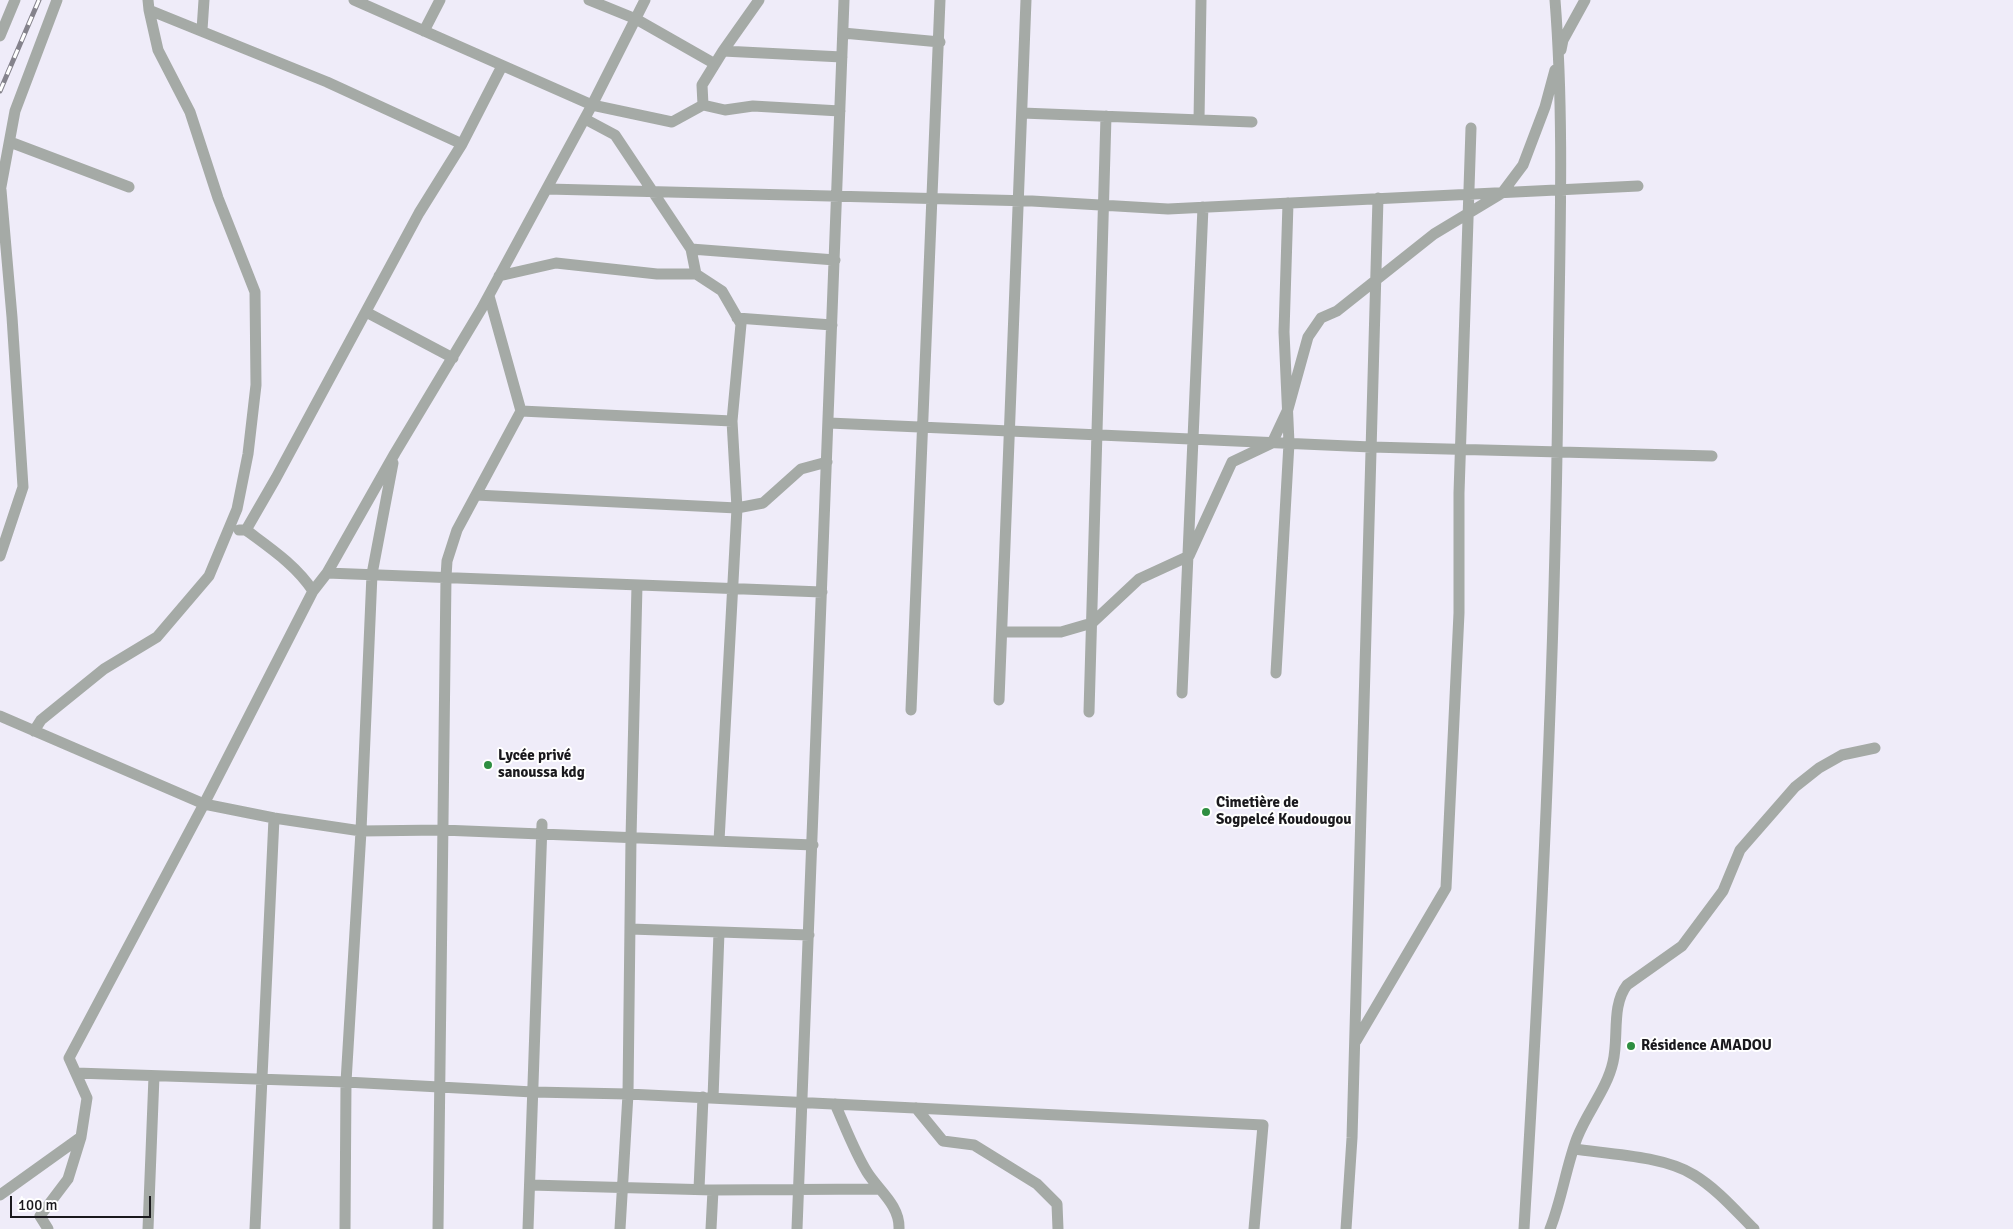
<!DOCTYPE html>
<html>
<head>
<meta charset="utf-8">
<style>
	body { margin:0 }
	#map { position:relative; width:2013px; height:1229px; overflow:hidden; background:#efecf9; font-family:Signika,sans-serif }
	canvas { display:block }
	.scale { position:absolute; left:10px; top:1196px; width:141px; height:22px; box-sizing:border-box; border:2px solid #1a191d; border-top:0; padding-left:6px; font-size:15px; line-height:18px; white-space:nowrap; color:#1a191d; -webkit-text-stroke:4px #fff; paint-order:stroke }
</style>
</head>
<body>
<div id="map">
<canvas width="2013" height="1229"></canvas>
<div class="scale">100 m</div>
</div>
<script>
const g = document.querySelector('canvas').getContext('2d');
g.lineJoin = 'round';
function trace(path, color, width, dash) { g.strokeStyle = color; g.lineWidth = width; g.lineCap = dash ? 'butt' : 'round'; g.setLineDash(dash || []); g.stroke(path); }
function label(font, color, halo, rows, align = 'center') {
  g.font = font + ' Signika,sans-serif'; g.lineWidth = 4; g.setLineDash([]); g.textBaseline = 'middle'; g.strokeStyle = halo; g.fillStyle = color; for (const [text, x, y, turn = 0] of rows) {
    g.save(); g.translate(x, y); g.rotate((+turn || 0) * Math.PI / 180); g.textAlign = isNaN(turn) ? turn : align; if (halo) g.strokeText(text, 0, 0); g.fillText(text, 0, 0); g.restore();
  }
}
const minor = new Path2D(`
	M354,0L592,105L672,122L703,105L725,110L753,106L840,111
	M589,0L636,19L715,64
	M149,10L327,82L462,144
	M202,30L204,0
	M424,31L440,0
	M843,33L940,42
	M0,36L15,0
	M1561,50L1563,40L1585,0
	M723,51L759,0
	M703,105L702,85L723,51L842,57
	M1022,113L1252,122
	M585,119L615,135L691,249L696,274
	M1199,120L1201,0
	M10,142L129,187
	M547,189L1032,201L1168,209L1638,186
	M0,192L15,111L57,0
	M691,249L835,260
	M499,276L556,263L657,274H696L722,291L741,324L732,421L737,508L719,841
	M489,296L521,411
	M366,312L453,358
	M737,318L832,325
	M829,423L1371,447L1712,456
	M476,495L737,508L763,503L801,469L827,462
	M239,530H246C270,548 296,565 313,591
	M246,530L276,478L419,213L462,144L502,66
	M0,556L23,487L12,317L1,190
	M327,573L822,592
	M1002,632H1061L1092,623L1139,579L1189,556L1232,462L1272,443L1288,409L1308,337L1321,318L1337,311L1434,234L1502,193L1523,165L1545,107L1555,70
	M1276,673L1289,443L1284,332L1288,203
	M1182,693L1203,207
	M999,700L1026,0
	M911,710L940,0
	M1089,712L1106,116
	M0,716L204,804L274,818L361,831L442,830L813,845
	M34,731L41,720L104,669L157,637L209,576L237,509L248,454L256,385L255,292L218,198L190,112L158,50L149,10L148,0
	M630,929L809,935
	M1356,1041L1446,888L1459,613V493L1471,128
	M76,1073L346,1082L533,1092L628,1094L1263,1125L1254,1229
	M713,1098L719,932
	M835,1104C845,1126 854,1151 867,1172C878,1190 900,1205 899,1229
	M916,1108L943,1141L974,1145L1037,1184L1057,1204L1058,1229
	M1574,1149C1609,1154 1664,1156 1694,1175C1717,1189 1735,1210 1754,1229
	M530,1185L713,1190L880,1189
	M699,1189L703,1097
	M0,1195L81,1137L87,1098L69,1058L204,804L313,591L327,573L395,453L482,308L592,105L645,0
	M48,1229L40,1216L68,1179L81,1137
	M148,1229L154,1076
	M255,1229L274,818
	M345,1229L346,1082L361,831L372,574L393,463
	M438,1229L446,577L447,561L457,530L521,411L732,421
	M528,1229L542,824
	M620,1229L628,1094L631,838L637,585
	M711,1229L713,1190
	M797,1229L844,0
	M1346,1229L1352,1138L1378,198
	M1524,1229C1541,947 1555,665 1558,383C1559,256 1565,127 1555,0
	M1550,1229C1562,1199 1566,1167 1577,1138C1587,1112 1607,1089 1613,1062C1619,1037 1611,1006 1627,985L1682,946L1723,891L1740,850L1795,787L1819,768L1842,755L1875,748`);
const rail = new Path2D(`
	M0,91L39,0`);
const markers = [
	[488,765,5,"#2e8e41"],
	[1206,812,5,"#2e8e41"],
	[1631,1046,5,"#2e8e41"]
];
const poiNames = [
	["Lycée privé",498,756],
	["sanoussa kdg",498,773],
	["Cimetière de",1216,803],
	["Sogpelcé Koudougou",1216,820],
	["Résidence AMADOU",1641,1046]
];
trace(minor, '#a5aaa6', 11);
trace(rail, '#85838c', 5);
trace(rail, '#fff', 3, [9]);
for (const [x, y, r, color] of markers) { const dot = new Path2D(); dot.arc(x, y, r, 0, 2 * Math.PI); g.fillStyle = color; g.fill(dot); trace(dot, '#fff', 2); }
label('bold 15px', '#1a191d', '#fff', poiNames, 'left');
</script>
</body>
</html>
